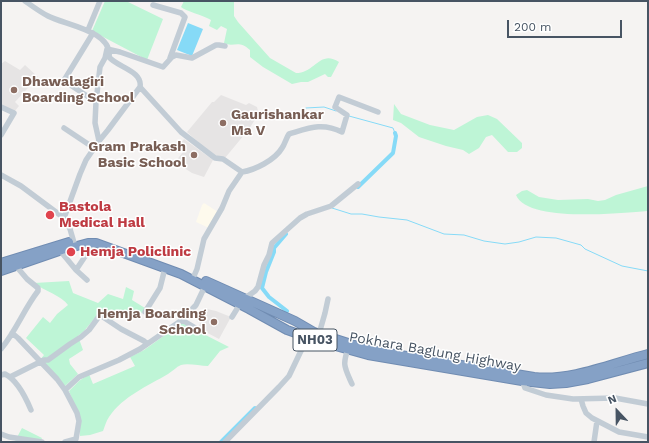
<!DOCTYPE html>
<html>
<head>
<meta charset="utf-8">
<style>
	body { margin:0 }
	#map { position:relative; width:649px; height:443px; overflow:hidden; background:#f5f3f2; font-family:"Work Sans",sans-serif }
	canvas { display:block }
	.frame { position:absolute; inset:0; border:2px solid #475463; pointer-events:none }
	.north { position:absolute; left:597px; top:391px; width:40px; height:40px; -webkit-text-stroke:3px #fff; paint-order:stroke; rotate:338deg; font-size:11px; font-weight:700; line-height:16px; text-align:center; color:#475463 }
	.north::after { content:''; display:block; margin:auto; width:14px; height:18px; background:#475463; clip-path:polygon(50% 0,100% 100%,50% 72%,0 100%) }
	.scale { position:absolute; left:507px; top:20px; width:115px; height:18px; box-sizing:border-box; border:2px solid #475463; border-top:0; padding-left:5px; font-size:12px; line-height:14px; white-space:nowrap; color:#475463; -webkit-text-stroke:3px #fff; paint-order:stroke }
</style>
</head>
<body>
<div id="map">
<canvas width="649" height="443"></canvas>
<div class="frame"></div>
<div class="north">N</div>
<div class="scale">200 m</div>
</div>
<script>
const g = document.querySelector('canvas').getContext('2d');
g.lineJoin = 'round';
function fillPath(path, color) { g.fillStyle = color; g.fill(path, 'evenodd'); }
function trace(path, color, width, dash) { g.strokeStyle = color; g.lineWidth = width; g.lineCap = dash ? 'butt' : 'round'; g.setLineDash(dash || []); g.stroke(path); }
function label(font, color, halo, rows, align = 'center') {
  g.font = font + ' "Work Sans",sans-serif'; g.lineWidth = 3; g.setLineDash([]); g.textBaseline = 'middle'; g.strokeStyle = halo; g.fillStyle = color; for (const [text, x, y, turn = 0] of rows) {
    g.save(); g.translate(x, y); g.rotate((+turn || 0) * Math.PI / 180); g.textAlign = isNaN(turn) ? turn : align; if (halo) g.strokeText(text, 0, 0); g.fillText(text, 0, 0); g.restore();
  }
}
const commercial = new Path2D(`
	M204,203L218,212L209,228L196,222L202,205Z`);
const education = new Path2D(`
	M5,61L20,70L25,65L38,77L15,102L19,106L14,112L1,106V64Z
	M221,95L246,105L249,103L257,107L258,111L256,118L249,129L225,158H222L211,154L187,132L212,102H214Z
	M184,139L213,160L204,177L192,173L175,162L183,152L178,148Z
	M207,309L216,311L231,317L219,339L198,328Z`);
const green = new Path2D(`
	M105,1H126L163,19L147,60L92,31Z
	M184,1H234V16L238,22L270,58L296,73C315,73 320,49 339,62L331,77H328L325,74L308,82H301L292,84L263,67L250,57V50C238,39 234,48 224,43L227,29L221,26L217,30L209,26L211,20C203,15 185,11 181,7Z
	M394,104L401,114L430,125L454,130L477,117L488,115L497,119L522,143V148L517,152H508L492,135L486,137L479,148L469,154L463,150L446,146L419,137L401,123L393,120Z
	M648,186L647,211C621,213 527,223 516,195L522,191L527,190L539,197L558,200L588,199L598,201L605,200L616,195Z
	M69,281L73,293L98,303L108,294L123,299L126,287L134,291L132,300L145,308L137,319L118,313L113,320L99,313L84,331L78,336L83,350L69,359L70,364L78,374L65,386L56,378L39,361L44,355L26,338L43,317L50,323L57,314L68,305C62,296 43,290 34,283Z
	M182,323L229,347L220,351L208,366C200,366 188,363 181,365C176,367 173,371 168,374C148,386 123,396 109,417C106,421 105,426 103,431L90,435L80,436V419L69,391L79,381L89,374L93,384L135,366L130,357L144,350Z
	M22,428L42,438L40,442H16L15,441Z`);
const water = new Path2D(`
	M188,23L203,29L192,56L177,50Z`);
const stream = new Path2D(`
	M306,108L324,107L336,111
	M349,116L393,128L395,133
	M332,208L351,214H362L379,217L407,220L444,234L464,235L484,241L505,244L519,242L536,237L556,238L581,245L585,249L622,266L648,271`);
const canal = new Path2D(`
	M358,187L393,153L396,136L395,133
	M286,234L274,248V252L266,272L262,288L269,297L287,311
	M221,442L255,408`);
const minor = new Path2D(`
	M25,1C32,6 40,12 48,16C65,25 113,31 109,57C117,67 143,71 140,87L108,130L99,141L86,160L80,174L64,218
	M153,5L181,13L185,17L170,58
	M88,30L100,1
	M93,33L63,82L69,84L96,102
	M140,87L181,132L211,155L215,158L223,159L242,172C255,170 275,160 282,148C285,144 286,138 289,134C309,128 322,122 342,132L347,115L335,107L339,97L378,112
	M1,107L14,113L1,135
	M64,128L94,148
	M99,141L95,123L96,102L100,67L105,58L107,49L120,52L163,67L172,57L176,55L192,58L216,45H219L225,46
	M1,175L21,186L64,218L70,229L75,246
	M62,249V253L76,270L87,280
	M76,270L94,243
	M194,276L197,269L204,239L222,208L229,191L242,172
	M245,298L255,291L258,287L264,265L269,255L272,243L300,218L307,214L331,206L358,184
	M145,312L160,288L165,268
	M232,317L240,304
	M182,320L196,305L206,284
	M12,333L18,338L57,379L65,390
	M319,334L325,313L328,299
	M349,346C342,365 344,366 352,384
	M1,349C16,331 24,309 38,291V288L27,279L16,266
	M1,375L5,374C17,380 26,398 31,410
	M10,377L44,360H48L70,344L81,337L89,330L100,315L121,329L144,341L147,344
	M522,380L525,388L546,395L573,399L615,398L648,404
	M581,399L583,406L586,413L592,418L619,432L648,437
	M1,434L9,437L42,442
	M65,442L76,439L79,421L77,413L65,390L79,377L119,360L140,349L182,320L199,330
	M225,442L279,387L289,376L309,334
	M594,442L597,421`);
const highway = new Path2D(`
	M1,263L69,242
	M1,271L62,250L88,243H96L181,274L249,309L287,330L321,342L368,355L522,381L550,384L566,383L588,379L648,363
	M206,281L295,321L314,332L370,350L534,377C572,381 612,363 648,354`);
const markers = [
	[14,90,4,"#8d6e63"],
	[223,123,4,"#8d6e63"],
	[194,155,4,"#8d6e63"],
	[50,215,5,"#e0444e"],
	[71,252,5,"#e0444e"],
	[214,322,4,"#8d6e63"]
];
const shields = [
	[315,340,44]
];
const shieldNames = [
	["NH03",315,340]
];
const educationNames = [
	["Dhawalagiri",22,82],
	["Boarding School",22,98],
	["Gaurishankar",231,115],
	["Ma V",231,131],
	["Gram Prakash",186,147,"right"],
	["Basic School",186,163,"right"],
	["Hemja Boarding",206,314,"right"],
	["School",206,330,"right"]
];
const healthNames = [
	["Bastola",59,207],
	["Medical Hall",59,223],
	["Hemja Policlinic",80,252]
];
const streetNames = [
	["Pokhara Baglung Highway",435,352,10]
];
fillPath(commercial, '#fefaed');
fillPath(education, '#e6e4e4');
fillPath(green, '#bef5d6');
fillPath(water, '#86daf7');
trace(stream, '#86daf7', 1);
trace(canal, '#86daf7', 4);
trace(highway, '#708cb2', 10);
trace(minor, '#c2ccd5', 5.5);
trace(highway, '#85a1c6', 8);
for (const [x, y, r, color] of markers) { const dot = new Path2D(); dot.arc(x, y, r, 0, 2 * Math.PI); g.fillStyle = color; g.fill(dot); trace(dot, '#fff', 1.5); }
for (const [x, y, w] of shields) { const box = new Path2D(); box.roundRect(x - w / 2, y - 11, w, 22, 3); g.fillStyle = '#fff'; g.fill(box); trace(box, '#475463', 1); }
label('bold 13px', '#475463', null, shieldNames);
label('bold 14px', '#785e54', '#fff', educationNames, 'left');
label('bold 14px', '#be3a42', '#fff', healthNames, 'left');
label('14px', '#475463', '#fff', streetNames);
</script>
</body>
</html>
